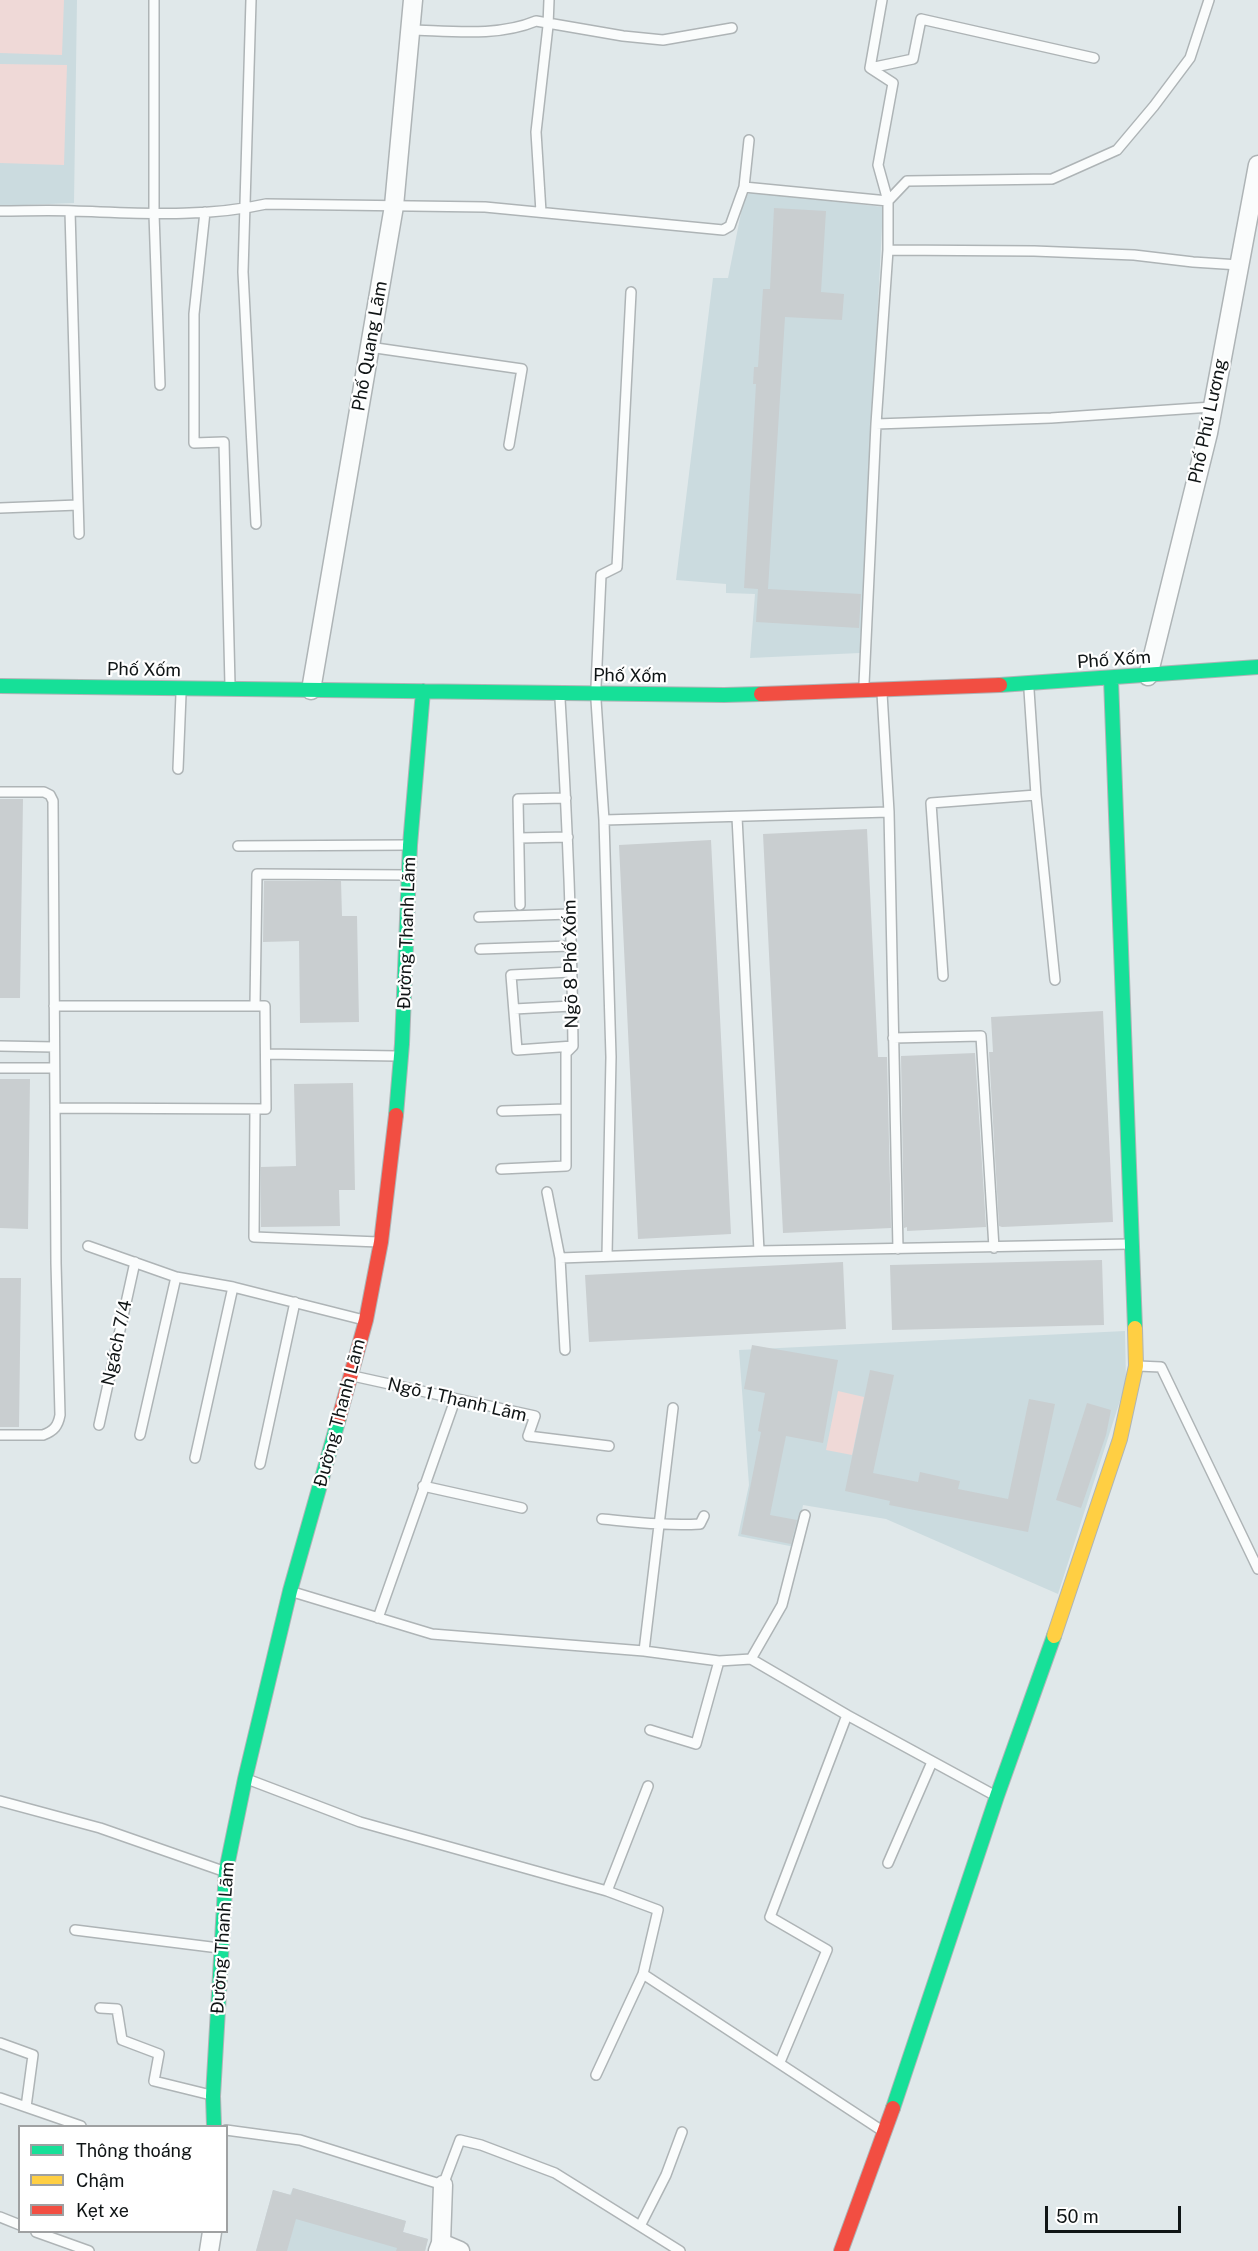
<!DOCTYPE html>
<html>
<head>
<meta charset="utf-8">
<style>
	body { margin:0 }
	#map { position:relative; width:1258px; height:2251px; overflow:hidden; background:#e0e8ea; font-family:"Public Sans",sans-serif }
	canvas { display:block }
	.legend { position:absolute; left:18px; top:2125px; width:210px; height:108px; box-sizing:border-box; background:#fff; border:2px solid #9fa1a2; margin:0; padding:8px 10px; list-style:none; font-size:18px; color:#101516 }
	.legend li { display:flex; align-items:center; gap:12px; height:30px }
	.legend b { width:30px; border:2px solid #9fa1a2 }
	.scale { position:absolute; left:1045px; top:2206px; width:136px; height:27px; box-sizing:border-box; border:3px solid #101516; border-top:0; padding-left:8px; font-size:18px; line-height:21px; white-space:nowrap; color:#101516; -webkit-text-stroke:4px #fff; paint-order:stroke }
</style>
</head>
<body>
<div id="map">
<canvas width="1258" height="2251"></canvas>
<ul class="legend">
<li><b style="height:8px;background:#16e098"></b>Thông thoáng</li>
<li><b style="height:8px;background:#ffcf43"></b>Chậm</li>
<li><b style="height:8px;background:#f24e42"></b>Kẹt xe</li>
</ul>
<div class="scale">50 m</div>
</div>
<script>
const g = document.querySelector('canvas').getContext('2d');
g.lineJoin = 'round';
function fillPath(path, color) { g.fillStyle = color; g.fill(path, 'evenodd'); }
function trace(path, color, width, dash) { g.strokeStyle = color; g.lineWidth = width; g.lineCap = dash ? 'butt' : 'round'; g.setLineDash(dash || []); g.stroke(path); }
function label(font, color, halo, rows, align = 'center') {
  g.font = font + ' "Public Sans",sans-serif'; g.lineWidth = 4.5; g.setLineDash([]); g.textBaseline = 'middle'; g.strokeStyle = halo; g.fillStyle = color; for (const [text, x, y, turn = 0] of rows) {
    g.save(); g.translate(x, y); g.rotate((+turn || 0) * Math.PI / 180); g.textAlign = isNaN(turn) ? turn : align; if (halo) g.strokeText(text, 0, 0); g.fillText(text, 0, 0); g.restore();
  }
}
const built = new Path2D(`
	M0,0H77L74,203L0,206Z
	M754,192L883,207L860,653L750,658L755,594L726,593V584L676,580L713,278H728L744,198L748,194Z
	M1125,1331L1126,1382L1058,1594L886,1519L803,1505L795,1547L738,1536L749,1485L739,1350Z
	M293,2188L406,2221L403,2232L428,2239L425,2251H256L273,2190L290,2195Z`);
const green = new Path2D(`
	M0,0H64L62,55L0,53Z
	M0,64L67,65L64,165L0,163Z
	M838,1391L864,1397L852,1455L826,1450Z`);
const building = new Path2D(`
	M774,208L826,211L821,292L844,294L842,320L785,317L768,589L861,594L859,628L756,622L758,589L744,588L756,384H753L754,367H758L763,289H770Z
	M0,799H23L20,998H0Z
	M867,829L878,1057H887L891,1228L783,1233L763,834Z
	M711,840L731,1234L638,1239L619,845Z
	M264,881H341L342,916H357L359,1022L300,1023L299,941L263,942Z
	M1103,1011L1113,1222L1002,1227L999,1226L989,1052H993L991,1017Z
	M975,1053L986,1227L907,1231V1227L904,1228L901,1056Z
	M0,1079H30L28,1229L0,1228Z
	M353,1083L355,1190H339L340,1226L261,1227V1167L296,1166L294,1084Z
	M1102,1260L1104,1325L892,1330L890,1265Z
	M843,1262L846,1329L589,1342L585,1275Z
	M0,1278H21L19,1427H0Z
	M752,1345L838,1360L823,1443L786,1436L770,1515L797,1520L791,1544L741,1534L761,1432L758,1431L765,1393L744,1389Z
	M870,1370L894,1375L873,1473L918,1482L920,1472L960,1481L958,1489L1008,1499L1029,1399L1055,1404L1028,1532L889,1505L890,1501L845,1491Z
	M1087,1403L1111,1410L1106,1435L1081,1508L1056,1500Z
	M293,2188L406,2221L403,2232L428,2239L425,2251H396L397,2248L296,2219L287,2251H256L273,2190L291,2195Z`);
const lane = new Path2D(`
	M154,0V214L160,385
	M251,0L243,272L256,524
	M410,30C451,31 498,37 536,21L623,36L663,40L732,28
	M870,68L913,59L921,19L1094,58
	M744,187L749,140
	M888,201L907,181L1052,179L1117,150L1154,106L1190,58L1209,0
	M0,211C25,211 49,210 74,211C138,213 204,218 266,204L485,207L723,230L730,226L744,187L888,201
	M70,211L79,534
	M205,212L194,314V443L224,442L230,685
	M541,212L536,132L548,26L549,0
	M888,250L1034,251L1134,255L1193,262L1239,265
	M369,347L522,369L509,445
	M876,424L1051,418L1212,407
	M0,508L78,505
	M864,684L876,424L888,250V201L878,165L893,83L870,68L882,0
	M596,687L601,575L617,567L631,292
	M882,693L889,812L898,1249
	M596,700L604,820L611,1057L607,1255
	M178,769L181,694
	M0,792H44L50,795L53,801L56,1263L60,1415C58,1426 54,1431 43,1435H0
	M1036,795L1055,980
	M737,817L759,1251
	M604,820L889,812
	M519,838L568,837
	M238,846L408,845
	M520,905L518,799L566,798
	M479,917L570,914
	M480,949L571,946
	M571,972L511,975L517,1050L573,1046
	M943,976L931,803L1036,795L1029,690
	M54,1006H265L266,1109L55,1108
	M255,1006L257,874L408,875
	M514,1009L572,1006
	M893,1038L981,1036L994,1248
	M0,1046L54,1047
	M266,1054L398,1056
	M0,1068H54
	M255,1109L254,1237L379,1242
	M502,1111L566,1109
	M501,1169L566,1166V1053L573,1046C572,930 567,814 560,699
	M547,1192L560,1258L759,1251L1131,1244
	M88,1246L176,1277L233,1287L364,1320
	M560,1258L565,1350
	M1138,1366L1161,1367L1258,1569
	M353,1376L535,1416L528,1436L609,1446
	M99,1425L135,1262
	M140,1435L176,1277
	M195,1458L233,1287
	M260,1464L295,1302
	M423,1486L522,1508
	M602,1519C635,1522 667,1526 700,1524L704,1516
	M293,1592L432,1634L644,1651L719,1661L751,1659L847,1715L770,1917L827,1950L780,2062
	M378,1618L455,1400
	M644,1651L673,1408
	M751,1659L782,1605L805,1515
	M847,1715L994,1795
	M650,1730L696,1744L719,1661
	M247,1779L360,1822L607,1891L658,1910L643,1974L596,2075
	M0,1801L100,1828L223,1871
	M888,1863L932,1762
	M607,1891L648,1786
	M75,1930L219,1948
	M643,1974L884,2132
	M100,2008L117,2009L122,2040L159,2054L154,2081L211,2095
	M0,2043L33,2055L26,2107L81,2126
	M0,2098L26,2107
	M226,2130L300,2140L443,2185L460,2140L481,2145L555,2173L680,2251
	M0,2217L20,2225
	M640,2226L666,2175L682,2132
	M36,2232L89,2251`);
const street = new Path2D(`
	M1148,676L1208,433L1258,165
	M311,690L394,206L413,0
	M441,2243L460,2251
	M209,2251L212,2232
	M438,2251L441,2243L443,2185`);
const fast = new Path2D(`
	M1111,679L1135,1328
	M1000,685L1258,667
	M0,686L724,695L761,694
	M396,1115L402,1044L410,845L423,691
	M893,2108L997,1796L1054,1636
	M214,2126L213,2096L226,1871L245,1779L290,1591L339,1418`);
const slow = new Path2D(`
	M1054,1636L1120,1439L1136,1366L1135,1328`);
const jam = new Path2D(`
	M761,694L1000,685
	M339,1418L366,1320L381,1242L396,1115
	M841,2251L893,2108`);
const streetNames = [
	["Phố Quang Lãm",370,346,-80],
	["Phố Phú Lương",1208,421,-78],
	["Phố Xốm",1114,660,-4],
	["Phố Xốm",144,670,1],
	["Phố Xốm",630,676,1],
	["Đường Thanh Lãm",407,933,-88],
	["Ngõ 8 Phố Xốm",571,964,-91],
	["Ngách 7/4",117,1343,-78],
	["Ngõ 1 Thanh Lãm",457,1400,13],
	["Đường Thanh Lãm",340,1413,-75],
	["Đường Thanh Lãm",223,1938,-86]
];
fillPath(built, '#cbdbdf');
fillPath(green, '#efd9d7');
fillPath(building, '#c9ced0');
trace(lane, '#aeb4b6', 12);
trace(street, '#aeb4b6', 21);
trace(fast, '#aeb4b6', 16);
trace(slow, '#aeb4b6', 16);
trace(jam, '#aeb4b6', 16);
trace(lane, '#fafcfc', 9);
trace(street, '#fafcfc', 18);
trace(fast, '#16e098', 14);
trace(slow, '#ffcf43', 14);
trace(jam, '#f24e42', 14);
label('18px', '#101516', '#fff', streetNames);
</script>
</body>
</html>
